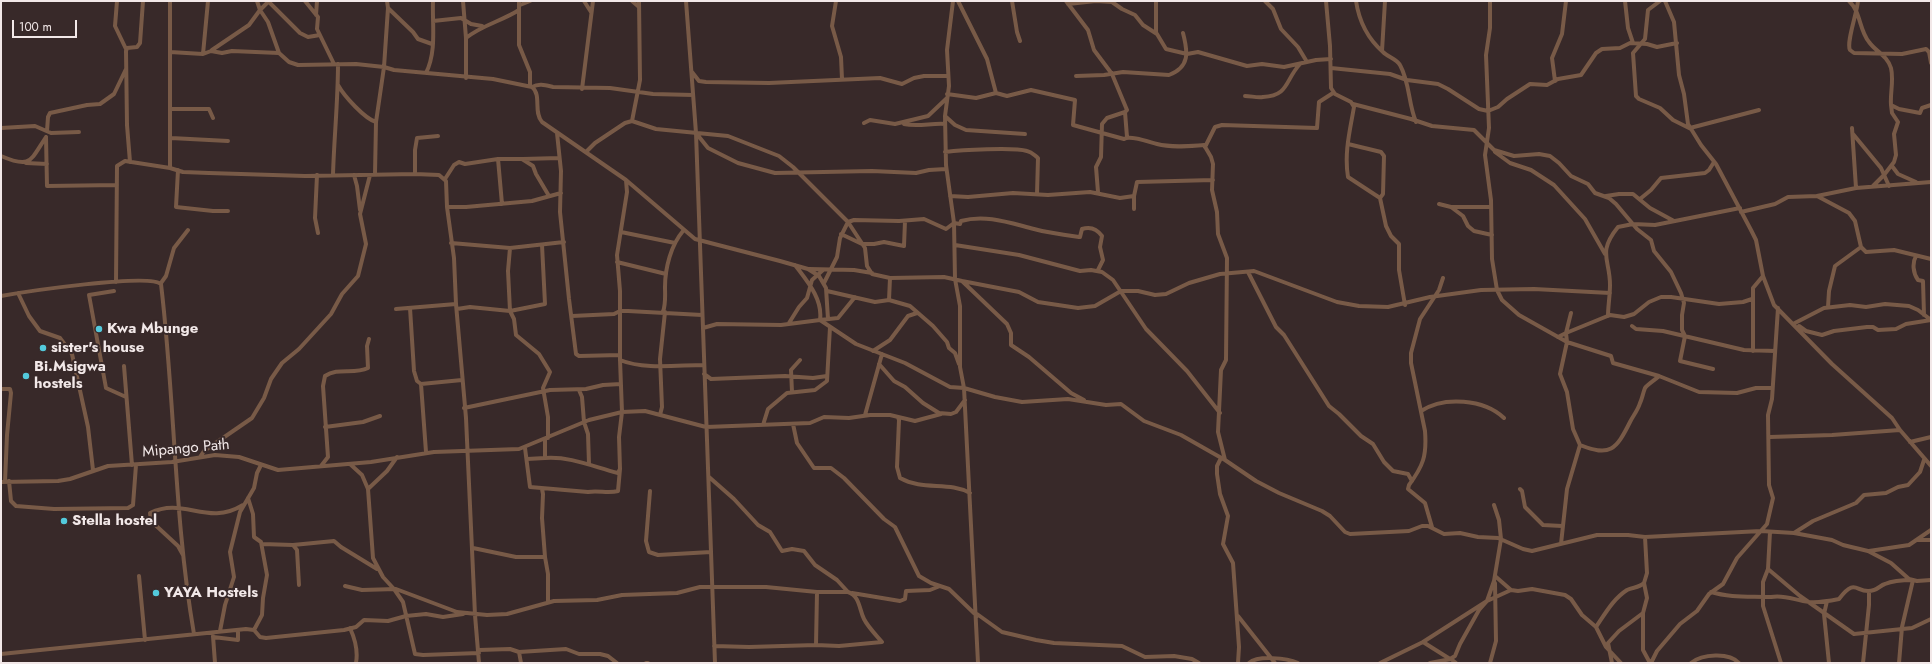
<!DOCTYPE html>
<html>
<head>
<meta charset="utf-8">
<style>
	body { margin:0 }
	#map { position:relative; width:1932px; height:664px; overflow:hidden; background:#382929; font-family:Jost,sans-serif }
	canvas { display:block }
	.frame { position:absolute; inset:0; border:2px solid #f2e8e8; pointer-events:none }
	.scale { position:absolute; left:12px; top:20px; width:65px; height:18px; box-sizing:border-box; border:2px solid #f2e8e8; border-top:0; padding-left:5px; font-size:12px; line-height:14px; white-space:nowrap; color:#f2e8e8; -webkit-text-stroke:3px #382929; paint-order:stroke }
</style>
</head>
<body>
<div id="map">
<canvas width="1932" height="664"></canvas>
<div class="frame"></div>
<div class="scale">100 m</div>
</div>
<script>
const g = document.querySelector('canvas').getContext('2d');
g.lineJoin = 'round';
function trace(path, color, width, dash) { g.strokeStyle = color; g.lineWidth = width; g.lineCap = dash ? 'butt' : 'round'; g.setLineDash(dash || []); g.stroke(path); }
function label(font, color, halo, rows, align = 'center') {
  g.font = font + ' Jost,sans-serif'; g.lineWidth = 4; g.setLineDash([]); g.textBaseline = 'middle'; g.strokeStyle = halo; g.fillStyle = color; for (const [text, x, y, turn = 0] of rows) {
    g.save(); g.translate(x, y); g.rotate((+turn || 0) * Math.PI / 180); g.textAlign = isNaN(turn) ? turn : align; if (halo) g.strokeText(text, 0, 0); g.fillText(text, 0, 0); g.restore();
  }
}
const street = new Path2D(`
	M117,1L115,26L126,49
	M170,1V168L183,172L209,173L305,176L415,174L439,175L446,181L447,207L454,258L456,304L466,418L475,615L479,663
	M268,1L300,33L308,37L320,35
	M269,1L260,10L268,22L279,53
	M305,1L318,17L317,29L334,64
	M463,1L466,38V78
	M519,1V45L530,72V86
	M584,1L591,12
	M632,1L639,7
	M686,1L696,133L715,663
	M836,1L832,26L841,57L842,79
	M953,1L947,50L949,86L945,116L946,165L954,223L955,279L960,306V367L964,388L978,663
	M958,1L987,59L996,93L1007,96L1031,90L1075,100L1073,125L1124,139C1130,135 1149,142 1157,144C1172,148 1189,146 1204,145L1211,157L1213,164L1212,190L1217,212L1218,234L1227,258L1226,360L1221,370L1218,432L1225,460
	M1012,1L1017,32L1020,41
	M1066,1L1088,30L1094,50L1112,74L1127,110L1125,112L1127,137
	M1265,1L1273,9L1281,29L1298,47L1307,62
	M1326,1L1330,46L1331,88L1335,94L1351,102L1354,107C1350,130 1344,153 1348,177L1380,198L1386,226L1391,236L1399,244V270L1405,305
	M1356,1C1359,21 1367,38 1383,52C1388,57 1397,59 1400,65C1410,83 1408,103 1416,122
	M1490,1V28L1486,55L1489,128L1485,155L1491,200L1492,259L1497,290L1502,300L1519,315L1567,342L1560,374L1567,392L1573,429L1580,445L1567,489L1561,544
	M1625,1L1628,28L1633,43
	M1660,1L1648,10L1645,39L1633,53L1636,96L1639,99L1660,108L1673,120L1691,129
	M1665,1L1674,22L1679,75L1684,94L1688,124L1701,145L1716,164L1751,230L1756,240L1763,276L1774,305L1832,364L1892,418L1900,430L1931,466
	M1849,1C1861,12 1859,30 1869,42C1876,52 1887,55 1891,68C1894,80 1890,93 1891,105L1899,109L1920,113L1922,108L1931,105
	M1858,1C1857,13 1846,43 1850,50L1854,53L1902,54L1926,49L1929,52L1931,63
	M1068,4L1096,1L1112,2L1122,9L1135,15L1143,25L1157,34L1166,49L1187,54L1198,52L1247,66L1262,64L1284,67L1316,60L1331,59
	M520,5L530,1
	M388,8L413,32L418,39L432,44
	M316,15L317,1
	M433,21L461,18L471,24L482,26
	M1156,32V1
	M466,38C482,25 502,21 519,10
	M212,50L249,25L260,10L257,1
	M1382,51L1385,1
	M170,52L203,54L211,51L222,53L232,51L279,53L289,62L298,65L356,64L384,67L394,70L493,79L532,87C542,95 533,112 542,122L626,180L695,239L780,261L808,269L819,276L826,288L828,319
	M203,54L208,1
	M1331,68L1390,74L1407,80L1438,84L1448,89L1479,109L1488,111L1498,107L1507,99L1530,84L1547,85L1558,79L1581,75L1596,53L1602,49L1620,48L1630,43L1647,44L1657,47L1677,43
	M692,72L699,81L706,82L769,83L880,78L902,84L914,78L924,76H948
	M426,73C437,51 432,24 433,1
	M1076,76L1104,75L1123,72L1169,75C1190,67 1188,52 1183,33
	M1555,81L1552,58L1562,34L1566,1
	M338,85C344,96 365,119 376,122
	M532,87C539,83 545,85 553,87L610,88L653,94L693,95
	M582,89L593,1
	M947,94L976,98L996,93
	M1245,96C1251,96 1257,98 1263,97C1289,96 1285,80 1300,64
	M1353,104L1411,119L1432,126L1474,130L1494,150L1514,156L1539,154L1550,156L1559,163L1571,176L1588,184L1595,193L1609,198L1616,204L1637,229L1651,240L1654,251L1671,272L1681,293L1684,303L1682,315V330L1685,336L1680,361L1713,369
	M170,109H209L213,118
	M945,116L955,125L966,130L1025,134
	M632,121L640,80L639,1
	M864,123L870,120L895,124L928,116L947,98
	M904,124C917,127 932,123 945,124
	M1,128L35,126L51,133L79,132
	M1690,128L1759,110
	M1852,128L1856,188
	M47,131L48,117L50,113L87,105L100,104L114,94L126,69
	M557,133L561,171L560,212L569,299L576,354L579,356L620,355
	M696,133L708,148L738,163L775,173L872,171L916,173L929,170L946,169
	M1853,134L1881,168L1889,186
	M46,137L47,186L117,185
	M171,138L228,141
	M1348,144L1381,152L1384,156L1383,194L1380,198
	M1205,147L1215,127L1222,125L1317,128L1319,102L1333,93
	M587,151L595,143L625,123L632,121L656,129L728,136L779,156L793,167L848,222L865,248L867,266L872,274L890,278L889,300
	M945,152C961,150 1014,147 1027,151C1032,152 1034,155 1038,158L1037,194
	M1495,152L1510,163L1531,170L1554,185L1585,219L1605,254
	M1,156C31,169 30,161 46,137
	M523,159L559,158
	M130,162L127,125L126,51L127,48L137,47L140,43L143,1
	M26,163L47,164
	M1892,166L1898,174L1916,182
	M178,170L176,207L213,211H228
	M375,174L376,122L384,67L388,8L387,1
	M415,174V150L417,138L438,136
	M317,175L315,218L318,233
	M333,175C334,138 338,102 338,64
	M354,175L357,186L360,210
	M445,179L454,165L459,162L465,164L498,159
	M1873,186L1884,175L1894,162L1896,155L1894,134L1898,122L1892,113L1891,105
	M1098,192L1096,167L1101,157L1102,124L1107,118L1125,112
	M950,196L968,197L1013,193L1048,195L1090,192L1120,198L1134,196
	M1606,196L1619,194H1633L1650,208L1674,221
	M1817,196L1856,188L1931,182
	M1640,199L1651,190L1661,178L1705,173L1709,170L1714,162
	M502,204L498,159H522L533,166L536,174L549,196
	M1439,204L1451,207H1491
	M447,207H466L532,201L561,193
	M1451,207L1463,216L1468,226L1474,231L1492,235
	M1134,209V196L1137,182L1213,180
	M1741,212L1775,204L1788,197L1817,196L1849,213L1855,221L1861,247L1866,252L1894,250L1931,259
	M621,232L675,243
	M841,234L862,244H874L884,242L904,246L905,221
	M451,243L510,248L564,242
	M955,245L1019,255L1080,271L1091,270L1102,272L1113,280L1146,329L1187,371L1220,413
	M510,248L508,271L510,311L545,304L542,245
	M1916,256C1912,263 1913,273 1918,280L1923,281L1924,315
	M617,262L666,274
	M795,265C807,281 823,299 820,320L838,318L855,297
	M809,269L854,270L872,273
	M1248,272L1276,327L1284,335L1329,406L1339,414L1361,436L1373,444L1384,462L1393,471L1408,474L1412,481
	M890,278L944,277L962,281L1007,324L1011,333V345L1029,357L1071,393L1084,400
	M962,281L1019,292L1038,302L1078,308L1095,306L1121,291H1138L1155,295L1166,294L1189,283L1220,274L1254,271L1337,302L1359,306L1388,307L1430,297L1481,290L1534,289L1610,293
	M116,282L117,166L125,161L170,168
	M161,283L166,276L174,248L188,230
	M824,283L837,257L840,238L848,222L854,220L899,221L924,219L946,229L954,223L960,224L961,221C986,214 1010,223 1034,229C1049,233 1065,235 1080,237L1082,229C1091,226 1097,229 1102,236L1100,247L1103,260L1098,270
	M114,291L89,295L106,388L126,397
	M827,291L875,302L889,300L910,306L933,326L947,342L949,348L955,353L959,364
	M18,293L29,316L40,331L60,338L72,354L88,427L93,470
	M1,296C23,292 149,273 161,284C175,400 174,519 194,634
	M1828,307L1829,291L1835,266L1861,247
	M410,308L414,371L417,381L421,384
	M396,309L456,304
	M457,309L470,307L510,311L514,319L516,335L539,354L550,372L543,388L548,417V438
	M663,312C666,303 665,295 665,287C665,268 671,245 683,231
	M572,316L614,314L620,311H628L702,315
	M1608,316C1608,306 1610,296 1610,285C1610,259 1597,253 1618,227L1633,224L1655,225L1740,208
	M789,323L799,307L807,298L812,280L823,270
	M1793,324L1824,308L1850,305L1866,307L1885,304L1909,306L1918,310L1931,320
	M1632,326L1636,329L1663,331L1744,350L1775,351
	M1799,326L1806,331L1822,335L1834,331L1867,327H1873L1878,330L1896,329L1906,324L1931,320
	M703,328L717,324L781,325L820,320L856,344L905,363L950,387L964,388L995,397L1022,402L1068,399L1106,405L1121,404L1144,421L1181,435L1225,460L1256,481L1279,493L1322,511L1330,516L1345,532L1350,534L1409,531L1422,526H1428L1444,534L1460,533L1478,537L1498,538L1523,549L1532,551L1597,535H1628L1645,537L1761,531L1794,533L1832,540L1843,545L1868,551L1891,563L1909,579L1917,581L1931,580
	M1558,337L1566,333L1571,313
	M873,351L890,340L908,316L917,313
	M1753,351V288L1763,276
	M620,360C644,370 678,365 704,365
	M879,364L894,381L905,387L923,403L939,413L951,414L956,412L965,400
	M124,366L132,465
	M704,374L711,379L785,376L813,378L827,376
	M1659,376L1613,363L1611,356L1567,342L1566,333L1610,315L1624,317L1634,314L1649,302L1661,297H1671L1719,304L1743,302L1752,299
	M1,389H10L11,393L7,435L5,482
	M579,390L582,397L584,422L588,434L589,464
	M792,392L791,370L800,360
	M464,408L550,390L586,389L603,385L621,384
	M1421,411C1444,396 1484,399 1504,418
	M660,415L662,407L660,359L665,312
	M865,415L882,354
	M898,417L899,420L897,467L900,478C923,491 949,481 970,493
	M793,424L797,443L814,468H831L844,478L884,519L895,527L919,576L931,583L949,589L977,616
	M763,425L768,409L787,393L815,390L827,381L830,327
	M325,427L363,422L380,416
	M1770,437L1832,435L1900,430
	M545,440V458C570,456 594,467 618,473L620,469L619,437L622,412L620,360V291L617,255L627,192L626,180
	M1910,442L1931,437
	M1580,445C1610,457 1616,450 1630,422C1633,416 1638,410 1640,403C1642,399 1643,393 1645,388C1648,384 1655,380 1659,376L1699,392L1737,393L1756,388H1772
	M525,448L530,487L588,492C599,490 608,494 618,491L620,469
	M426,452L421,384L462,380
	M200,457L204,451L252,418L264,398L271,379L282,363L299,349L331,314L342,294L358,276L366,244L360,214L370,175
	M1221,458L1217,466V474L1220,494L1228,516L1223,544L1233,563L1239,647L1238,663
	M527,459L545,458
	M350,464L362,475L368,489L373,558L383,577L394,589L403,602L415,654L423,655L479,653
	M321,466L328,457L323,386L325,376C338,367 354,375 368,368L367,346L369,339
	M709,477L734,499L758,525L770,532L782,551L792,549L804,551L815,565L837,580L848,592
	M9,481L11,501L16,506L54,509L128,508L133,505L136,465
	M1,482L58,481L70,479L108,466L172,462L215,455L239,457L278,470L371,462L434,452L519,449L589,420L622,412L645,411L706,427L810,423L824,417L849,418L870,415H890L915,421L941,414
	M368,489L387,471L397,457
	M542,489L543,494L542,518L545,557
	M1520,489L1522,491L1525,507L1543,525L1562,526
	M650,491L646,541L649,552L658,555L711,552
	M248,498L253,514L254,537L261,542L267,575L263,598L262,615L254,630
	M1432,527L1425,503L1408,489L1409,485C1423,466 1427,456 1425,431L1411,363V353L1420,319L1439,290L1443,278
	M1770,532L1768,569L1763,582V606L1781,663
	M1794,533L1813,521L1856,503L1864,495L1886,493L1898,487L1908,485L1920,472L1924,460
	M1645,537L1647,573L1644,583L1647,598L1643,613V650L1650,663
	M1916,540H1931
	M262,544L293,545L297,550L299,585
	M293,545L334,541L341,547L377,569
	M473,548L516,557H545L548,574V601
	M1869,551L1909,545L1931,530
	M183,555L178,546L151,521L150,513C184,496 207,527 243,505
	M1768,569L1800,596L1854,634L1912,628L1931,619
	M139,576L145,640
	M1495,576L1511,590L1518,591L1532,589L1565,595L1571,599L1582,615L1596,627L1606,647L1621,663
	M345,586L362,590L396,589L457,612L487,615L507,614L554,601L597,600L622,595L677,593L700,587H766L817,592H848C860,596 859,609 864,619C868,627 876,635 882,642L839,646L816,645
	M1711,592C1730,598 1751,596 1771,597C1785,594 1796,601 1809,602C1819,603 1829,601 1839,599C1857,575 1856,596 1874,590C1878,589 1881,585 1885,584C1894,580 1904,580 1913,580L1902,627L1899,663
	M852,593L900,601L905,599L906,591L930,590L940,586
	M1827,601L1824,614L1829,663
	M977,614L1002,632L1036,640L1054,643L1122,646L1145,657L1174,656L1192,659L1199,663
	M1238,616L1275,663
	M1596,627C1605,614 1613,599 1627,590C1633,587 1639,588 1644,583
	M350,628C355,639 358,652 356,663
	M220,631L225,605L234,577L230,552L240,512L254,488L257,473L261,465
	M213,636L215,663
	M213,637L238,640V631
	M1423,642L1450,659L1455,656L1460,644L1479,610L1487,601L1511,590
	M714,646L749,647L816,645L817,592
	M479,650L510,649L519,652L521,663
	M519,652L566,649L579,654H600L608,656L617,663
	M1,654L246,629L254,630L260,637L266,638L344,630L356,627L364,620L388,621L406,616L426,614L443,617L463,614
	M646,663H648
	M1249,663C1258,655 1287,658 1298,663
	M1380,663L1423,642L1487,601L1494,581L1501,539L1499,520L1494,505
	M1430,663L1451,659L1456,663
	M1490,663L1496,641L1495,583
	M1612,663L1608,643L1619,631L1643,613
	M1651,663L1657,651L1680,624L1697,611L1709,594L1723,584L1737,558L1767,524L1773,498L1769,485L1768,415L1772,399L1778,308
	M1691,663C1702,654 1729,652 1739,663
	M1863,663L1869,605V591`);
const markers = [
	[99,329,4,"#53cadc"],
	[43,348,4,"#53cadc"],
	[26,376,4,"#53cadc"],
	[64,521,4,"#53cadc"],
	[156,593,4,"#53cadc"]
];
const poiNames = [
	["Kwa Mbunge",107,329],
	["sister's house",51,348],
	["Bi.Msigwa",34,367],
	["hostels",34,384],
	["Stella hostel",72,521],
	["YAYA Hostels",164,593]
];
const streetNames = [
	["Mipango Path",186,449,-5]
];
trace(street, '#785a47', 4);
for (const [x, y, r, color] of markers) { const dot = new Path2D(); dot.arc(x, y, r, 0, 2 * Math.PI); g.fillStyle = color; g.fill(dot); trace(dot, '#382929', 1.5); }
label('bold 15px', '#f2e8e8', '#382929', poiNames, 'left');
label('15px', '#f2e8e8', '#382929', streetNames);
</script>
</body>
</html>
